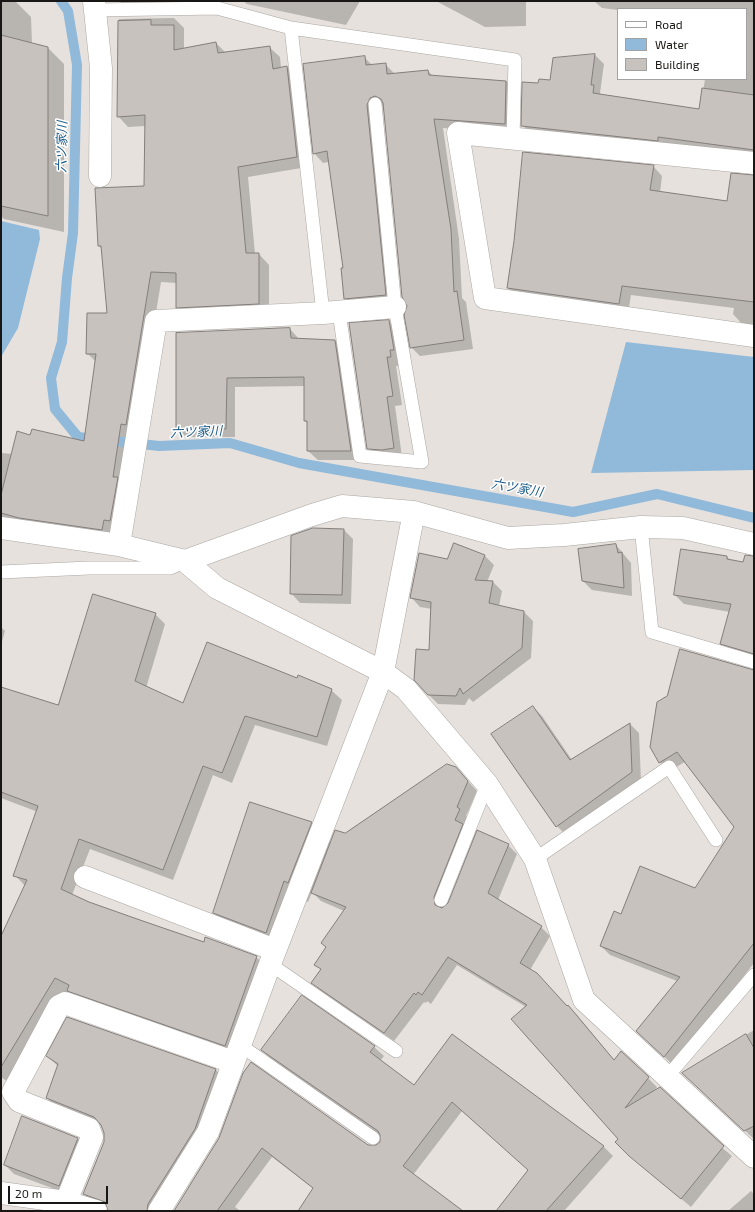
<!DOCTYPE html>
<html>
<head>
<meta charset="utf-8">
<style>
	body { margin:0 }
	#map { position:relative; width:755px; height:1212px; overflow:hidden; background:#e6e1dd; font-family:"Exo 2",sans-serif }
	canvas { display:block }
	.frame { position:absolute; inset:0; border:2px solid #191715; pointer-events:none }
	.legend { position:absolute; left:617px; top:8px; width:130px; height:72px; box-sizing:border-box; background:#fff; border:1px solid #a3a2a1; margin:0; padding:5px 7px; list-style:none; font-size:12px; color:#191715 }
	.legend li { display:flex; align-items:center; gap:8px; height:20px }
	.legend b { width:20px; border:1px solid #a3a2a1 }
	.scale { position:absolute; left:8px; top:1186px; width:100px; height:18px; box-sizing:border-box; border:2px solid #191715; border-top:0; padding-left:5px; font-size:12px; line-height:14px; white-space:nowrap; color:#191715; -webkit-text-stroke:3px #fff; paint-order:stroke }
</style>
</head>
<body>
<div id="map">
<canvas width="755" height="1212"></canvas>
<div class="frame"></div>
<ul class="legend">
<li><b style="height:5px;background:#fff"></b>Road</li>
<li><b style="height:11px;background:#90b9da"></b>Water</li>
<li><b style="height:11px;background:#c7c2be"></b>Building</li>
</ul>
<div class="scale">20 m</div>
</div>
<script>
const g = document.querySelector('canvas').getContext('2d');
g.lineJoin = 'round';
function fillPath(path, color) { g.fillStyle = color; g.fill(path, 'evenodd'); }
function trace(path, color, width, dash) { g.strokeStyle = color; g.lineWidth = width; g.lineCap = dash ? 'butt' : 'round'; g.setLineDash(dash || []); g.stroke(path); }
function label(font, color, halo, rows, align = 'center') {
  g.font = font + ' "Exo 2","Noto Sans JP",sans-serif'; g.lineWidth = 3; g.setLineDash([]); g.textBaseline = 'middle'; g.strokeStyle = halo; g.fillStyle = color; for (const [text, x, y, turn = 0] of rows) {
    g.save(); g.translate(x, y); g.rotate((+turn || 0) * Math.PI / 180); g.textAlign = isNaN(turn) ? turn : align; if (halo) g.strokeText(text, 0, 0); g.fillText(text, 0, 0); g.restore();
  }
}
const water = new Path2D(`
	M1,221L39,230L40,239L18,328L1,357Z
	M626,342L754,357V470L591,473Z`);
const shadow = new Path2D(`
	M1,1H15L31,17L32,44L48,48L64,64V232L4,219L1,216Z
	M119,1H183V9L128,10Z
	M243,1H360L346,25L247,4Z
	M436,1H526V26L485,27Z
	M594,1H754V158L532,134L522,125L539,84L551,81L595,55L604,64L600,93L602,95L700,110L705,79H746V9H618V10L602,8Z
	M174,18L184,28V49L216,43L226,53L269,47L280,57L281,68L287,67L297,78L307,167L248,177L255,254H259L269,265V313L187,317L177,307V283L161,282L136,435L112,540L1,520V453L13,454L31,436L84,443L96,362L88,354L108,314L103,250L99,246L145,187V126L128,127L118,116L119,19Z
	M364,57L373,66L386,65L395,74L428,71L433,76L506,81L515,91L514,133L443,128L459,239L462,298L466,302L473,349L420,356L411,347L408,305L384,105L379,107L394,304L354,307L345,298L344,268L329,162L323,163L314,153Z
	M653,166L662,176L660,193L727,202L754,175V326L742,324L733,314L734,308L631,295L628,313L517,297L508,288Z
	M389,321L398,330L400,366H396L402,405L395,406L402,457H377L368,448Z
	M290,329L299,339L335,341L344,350L360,460H318L308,451V424L305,421V386L235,387V437H186L177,428V334Z
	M344,530L353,539L351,604L300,603L291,593Z
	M454,544L485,556L494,565L487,582H493L502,591L499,606L524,612L533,621L531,658L473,702L469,698L465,705L438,704L428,694L432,609L420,607L411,597L448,560Z
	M616,545L631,563L632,596L592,590L582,580Z
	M727,557L731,561L754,566V660L730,653L721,643L730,612L684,604L675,595Z
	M155,614L165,624L146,688L183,704L298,679L331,690L342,700L327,746L255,725L232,783L213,775L173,880L90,849L72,895L88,903L204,944L256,957L267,968L235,1055L58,1010L8,1082L1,1077V938L25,886L15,875L38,812L1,798V688L58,706Z
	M1,627L5,631L1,645Z
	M754,670V963L674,1066L647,1040L677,981L610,955L601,946L622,915L695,889L736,827L685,762L669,771L660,762Z
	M533,707L542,716L572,760L630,724L639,733L641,781L566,835L557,826Z
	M456,768L477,791L466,816L468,818L471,834L442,909L508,845L517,854L498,900L541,927L550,936L530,970L577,1015L614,1060L648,1078L657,1087L654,1091L732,1156L691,1207L629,1155L526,1007L457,965L431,1004L427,1001L426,1003L424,1002L394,1041L321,991L312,983L322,970L316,965L327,948L322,943L344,911L321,901L312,892L308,902L304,901L286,953L235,933L214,913L311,823L331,843Z
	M68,1018L216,1070L225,1079L157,1211H111L93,1203L84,1194L105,1142V1132L101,1125L56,1107L47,1098L58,1066L47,1056Z
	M754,1030V1139L683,1073Z
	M374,1047L384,1056L380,1061L414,1087L603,1146L613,1156L564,1211H497L529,1170L462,1111L413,1175L462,1211H300L314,1189L272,1157L235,1207L240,1211H181L220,1139L376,1146L381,1143V1136L271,1059L262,1050Z
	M78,1139L87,1148L68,1194L14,1174L5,1165Z
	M751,1191L754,1194V1211H728Z`);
const stream = new Path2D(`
	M61,1L68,11L77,65L73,233L67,278L62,342L51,378L55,409L78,437L159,446L230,443L299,463L573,512L657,494L754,518`);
const building = new Path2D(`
	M151,20V25H174V50L216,42L218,53L270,46L273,69L287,66L297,157L238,167L246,253H259V304L176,308V273L151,272L126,425L121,424L113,477H118L110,521L104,520L102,530L19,518L1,513V495L17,431L30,435L32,429L84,441L96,354H86L87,313H107L101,246H98L95,188L144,186L145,115L117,117L118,21Z
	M1,35L48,47V216L1,206Z
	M595,54L591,85H594L593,93L699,109L702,88L754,95V150L658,137V141L521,126L522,82L538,83L539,79L550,80L553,58Z
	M365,56L366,65L386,63L387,74L428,70L429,75L506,81L505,124L434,119L451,229L454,292L457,291L464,340L410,348L404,315L407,306L402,297L383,103L381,99L375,96L370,98L367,105L386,295L344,299L341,268H343L327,151L313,154L303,64Z
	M523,152L654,165L650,190L727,201L731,173L754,175V302L622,286L619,304L507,288L514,241Z
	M389,320L394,350H390L391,357H387L393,396L387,397L394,448L382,450L367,449L349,323Z
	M290,328L291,338L335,340L351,451H307V421H304V377L227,378L226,429L176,428V333Z
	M313,528L344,529L342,595L290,594L291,536Z
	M454,543L485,555L475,580L493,581L489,603L524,611L522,648L463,694L460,688L456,696L428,695L414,680L416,649L429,650L431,602L410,598L419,553L447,559Z
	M616,544L618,553L622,552L624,588L582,581L578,549Z
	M681,549L727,556V559L743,562L745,555L754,556V654L720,644L731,604L674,595Z
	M93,594L156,613L135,681L183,703L207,642L297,678L298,675L332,689L317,737L245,716L222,773L203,766L163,870L79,839L61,889L89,902L140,920L204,942L205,937L257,956L225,1046L67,991L69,985L55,978L1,1067V936L27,880L13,876L38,806L1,792V687L58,705Z
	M680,649L754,670V943L664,1057L636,1031L680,977L600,946L614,911L621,914L640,866L695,888L734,827L677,752L659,763L650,747L657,702L667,696Z
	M533,706L570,760L630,723L632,772L556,827L491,734Z
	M447,764L456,767L468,781L457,807L460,809L455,820L463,824L434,897L435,905L442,908L448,903L477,830L509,844L488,893L542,926L520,963L537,973L567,1006L568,1005L614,1060L621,1051L649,1077L625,1108L660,1087L724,1146L681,1199L629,1156L615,1142L618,1139L511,1019L527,1005L448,957L422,995L418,992L416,995L414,993L384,1033L311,983L321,969L314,965L326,947L321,943L346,907L311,893L335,830L345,833Z
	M250,802L312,822L288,883L284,881L266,933L213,913Z
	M302,995L375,1046L370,1052L414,1085L452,1034L604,1146L546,1211H496L528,1170L452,1102L403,1166L463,1211H298L313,1188L262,1148L217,1211H174L219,1138L243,1073L251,1062L368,1145H376L380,1142V1135L378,1131L261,1050Z
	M67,1017L216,1069L195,1129L148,1204L147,1211H108L105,1202L83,1194L104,1142V1133L101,1125L94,1117L46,1098L58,1064L46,1056Z
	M746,1034L754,1048V1126L744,1131L682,1073Z
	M22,1116L78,1138L59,1186L4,1165Z`);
const service = new Path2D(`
	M95,10L217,8L291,28L515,60L513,139
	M291,28L323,313
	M339,312L360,456L422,462L395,307L375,104
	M641,527L652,632L754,662
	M1,572L89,568H170L184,562
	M535,859L669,767L716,840
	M441,900L487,784
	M270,964L396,1051
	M240,1045L373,1138
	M667,1077L754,975`);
const minor = new Path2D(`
	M94,1L101,68L100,176
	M754,163L458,133L485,298L754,336
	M1,528L119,545L185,561L217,588L383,672L406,689L487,784L535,859L584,1000L754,1157
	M119,545L156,321L323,313L395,307
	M185,561L312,515L342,506L414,512L508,538L564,535L641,527L683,528L754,544
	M85,877L275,950
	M1,1193L66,1202L96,1211
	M66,1202L92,1137L89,1129L19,1101L13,1092L59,1006L65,1003L233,1062
	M159,1211L208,1132L270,964L383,672L414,512`);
const waterNames = [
	["六ツ家川",62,147,-89],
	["六ツ家川",196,432,-2],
	["六ツ家川",517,488,10]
];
fillPath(water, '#90b9da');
fillPath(shadow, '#0003');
trace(stream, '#90b9da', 10);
fillPath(building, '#c7c2be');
trace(building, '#837e7b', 1);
trace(service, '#aba7a3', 14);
trace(minor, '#aba7a3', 23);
trace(service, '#fff', 13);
trace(minor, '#fff', 22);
label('italic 13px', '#1d5c88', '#fff', waterNames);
</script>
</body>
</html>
